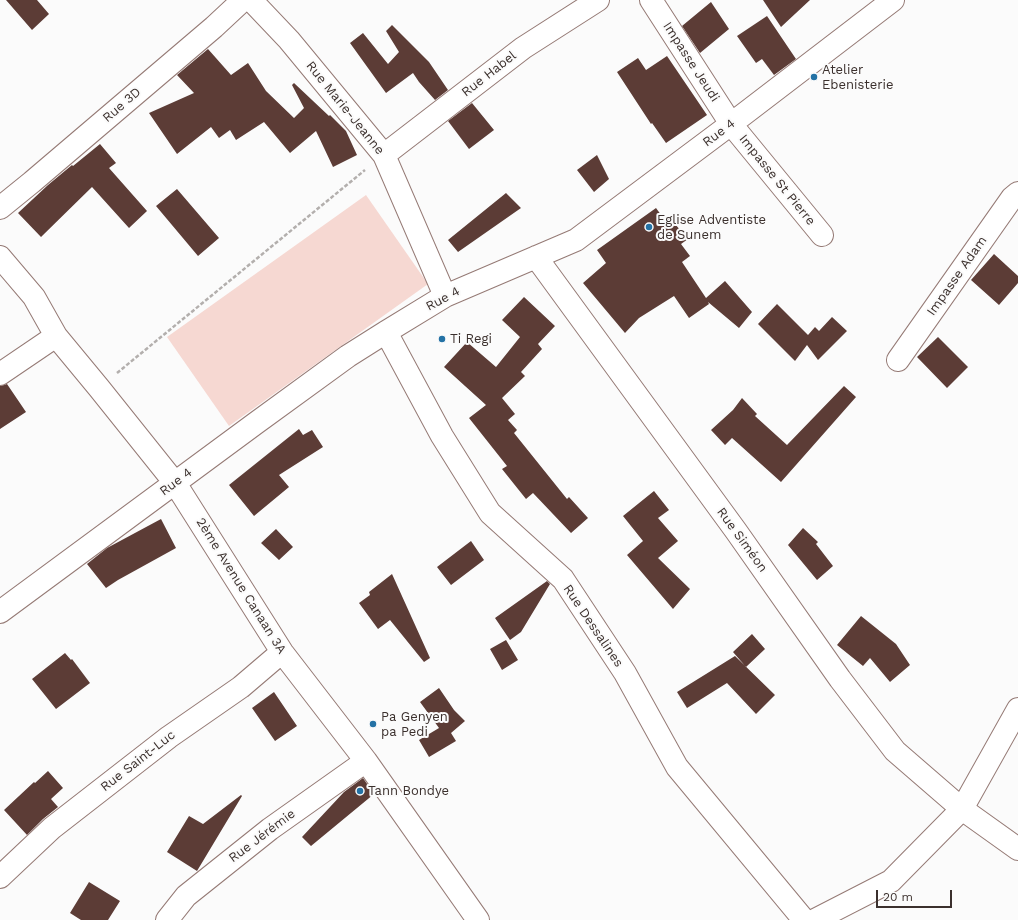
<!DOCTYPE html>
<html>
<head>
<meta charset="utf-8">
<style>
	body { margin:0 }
	#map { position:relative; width:1018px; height:920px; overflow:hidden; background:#fbfbfb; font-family:"Work Sans",sans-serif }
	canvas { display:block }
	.scale { position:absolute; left:876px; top:890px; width:76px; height:18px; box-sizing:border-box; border:2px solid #3b302d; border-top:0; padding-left:5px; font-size:12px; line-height:14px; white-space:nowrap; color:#3b302d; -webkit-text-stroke:3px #fbfbfb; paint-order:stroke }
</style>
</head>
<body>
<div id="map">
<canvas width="1018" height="920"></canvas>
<div class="scale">20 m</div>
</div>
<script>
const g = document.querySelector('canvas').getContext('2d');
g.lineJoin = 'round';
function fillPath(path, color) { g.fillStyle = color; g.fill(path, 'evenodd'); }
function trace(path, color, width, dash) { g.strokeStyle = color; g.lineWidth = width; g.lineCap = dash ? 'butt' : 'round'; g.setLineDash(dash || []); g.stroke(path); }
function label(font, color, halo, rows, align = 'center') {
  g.font = font + ' "Work Sans",sans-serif'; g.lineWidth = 4; g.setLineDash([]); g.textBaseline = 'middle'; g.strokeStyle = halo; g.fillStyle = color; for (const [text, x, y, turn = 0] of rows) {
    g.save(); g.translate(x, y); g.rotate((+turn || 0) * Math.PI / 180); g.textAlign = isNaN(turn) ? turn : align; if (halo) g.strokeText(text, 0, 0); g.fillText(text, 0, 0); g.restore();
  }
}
const green = new Path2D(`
	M366,195L428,284L229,426L167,337Z`);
const building = new Path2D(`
	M6,0H37L49,14L32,30Z
	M763,0H810L781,27Z
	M711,2L729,29L700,53L682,26Z
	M767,16L796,59L774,75L762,59L756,63L737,36Z
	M392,25L429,62L448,90L435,100L419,82L413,73L386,93L350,43L363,33L388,64L399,52L386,31Z
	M208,49L231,75L248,63L266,91L294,118L304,108L292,85L294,83L329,116L330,115L346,131L357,155L333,167L316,131L290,153L264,122L236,140L230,130L219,138L211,127L177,154L149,113L194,93L177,75Z
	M667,56L707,115L666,143L652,123L651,124L617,72L638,58L646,70Z
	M472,103L494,130L469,149L448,121Z
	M100,144L116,163L109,168L147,211L129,228L92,187L41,237L18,213L48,185L72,165L73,166Z
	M597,155L609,179L594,192L577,170Z
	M177,189L219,238L198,256L156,206Z
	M506,193L521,208L458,252L448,240Z
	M656,208L664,219L668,216L688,239L681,244L690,256L682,262L706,298L725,281L752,312L739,328L708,302L709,304L689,318L674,296L639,318L625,333L583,283L606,263L597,250Z
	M994,254L1018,276V283L999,305L971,280Z
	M524,297L555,326L538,344L542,349L521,372L525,376L502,398L515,414L508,420L517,430L514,433L567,499L569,497L588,518L571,533L533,493L526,499L502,469L507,466L469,418L486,405L444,367L467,342L496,367L520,337L502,320Z
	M777,304L808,335L815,327L819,331L832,317L847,331L818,360L807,345L795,361L758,324Z
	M938,337L968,367L947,388L917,357Z
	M7,384L26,412L0,429V386Z
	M844,386L856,397L781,482L732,438L725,445L711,430L733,410L742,398L757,414L755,416L787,445Z
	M299,429L303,435L312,430L323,447L279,475L289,487L254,516L229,485Z
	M654,491L669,510L658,518L678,541L658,558L690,589L673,609L627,555L643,541L623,516Z
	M161,519L176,548L118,580L106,588L87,564L107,548Z
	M803,528L818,542L816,544L833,566L817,580L788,545Z
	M276,529L293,547L279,560L261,543Z
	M471,541L484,560L451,585L437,567Z
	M392,574L430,658L424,662L390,620L378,629L359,603L370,595L369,592Z
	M547,581L550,584L521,632L510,640L495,618Z
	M861,616L896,644L910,665L890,682L870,658L863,666L837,645Z
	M752,634L765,649L746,667L733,652Z
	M506,640L518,660L502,670L490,649Z
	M65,653L71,660L72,659L90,683L56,709L32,679Z
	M735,656L775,695L756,714L727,683L687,708L677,692Z
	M439,688L454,710L465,721L451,733L456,741L429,757L419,740L439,728L420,702Z
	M274,692L297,726L275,741L252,708Z
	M48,771L63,788L51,799L58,807L43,819L27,835L4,810L34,782L35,783Z
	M363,778L374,794L311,846L302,837L344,792Z
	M241,795L242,796L197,871L167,852L189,816L203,824Z
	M89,882L120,901L108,920H81L70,913Z`);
const path = new Path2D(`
	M117,373L365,170`);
const minor = new Path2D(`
	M251,0L289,40L384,155L445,296
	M651,0L731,124L822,235
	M384,155L523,48L598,0
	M0,208L32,182L214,27L243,0
	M0,257L34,297L56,336L99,388L175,483L282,652L366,761L478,920
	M536,257L736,531L840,679L895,751L962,809L1018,849
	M386,332L442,436L490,513L563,579L625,673L677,767L804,920
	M898,360L1012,198L1018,193
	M0,374L56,336
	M0,612L256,423L348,356L386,332L445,296L576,240L731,124L893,0
	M0,877L52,828L169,737L241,687L282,652
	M167,920L186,896L270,829L366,761`);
const secondary = new Path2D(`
	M815,920L891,881L962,809L1018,709`);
const markers = [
	[814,77,4,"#2472a5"],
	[649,227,4,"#2472a5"],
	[442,339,4,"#2472a5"],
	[373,724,4,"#2472a5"],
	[360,791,4,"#2472a5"]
];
const streetNames = [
	["Impasse Jeudi",691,62,57],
	["Rue Habel",489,74,-38],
	["Rue 3D",122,105,-41],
	["Rue Marie-Jeanne",345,108,51],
	["Rue 4",719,133,-37],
	["Impasse St Pierre",777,180,51],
	["Impasse Adam",957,276,-55],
	["Rue 4",443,299,-28],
	["Rue 4",176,482,-37],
	["Rue Siméon",742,540,54],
	["2ème Avenue Canaan 3A",241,586,58],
	["Rue Dessalines",593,626,56],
	["Rue Saint-Luc",138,761,-38],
	["Rue Jérémie",262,836,-37]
];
const poiNames = [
	["Atelier",822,70],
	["Ebenisterie",822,85],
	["Eglise Adventiste",657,220],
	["de Sunem",657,235],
	["Ti Regi",450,339],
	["Pa Genyen",381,717],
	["pa Pedi",381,732],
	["Tann Bondye",368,791]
];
fillPath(green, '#f6d8d2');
fillPath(building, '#5c3c36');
trace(minor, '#957a75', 24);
trace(secondary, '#957a75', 24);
trace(path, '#b3afad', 2.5, [4, 2]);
trace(minor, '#fff', 22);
trace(secondary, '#fff', 22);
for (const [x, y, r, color] of markers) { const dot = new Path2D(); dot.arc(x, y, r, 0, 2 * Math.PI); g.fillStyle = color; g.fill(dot); trace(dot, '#fbfbfb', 1.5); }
label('13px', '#3b302d', '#fbfbfb', streetNames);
label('13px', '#3b302d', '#fbfbfb', poiNames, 'left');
</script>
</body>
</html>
